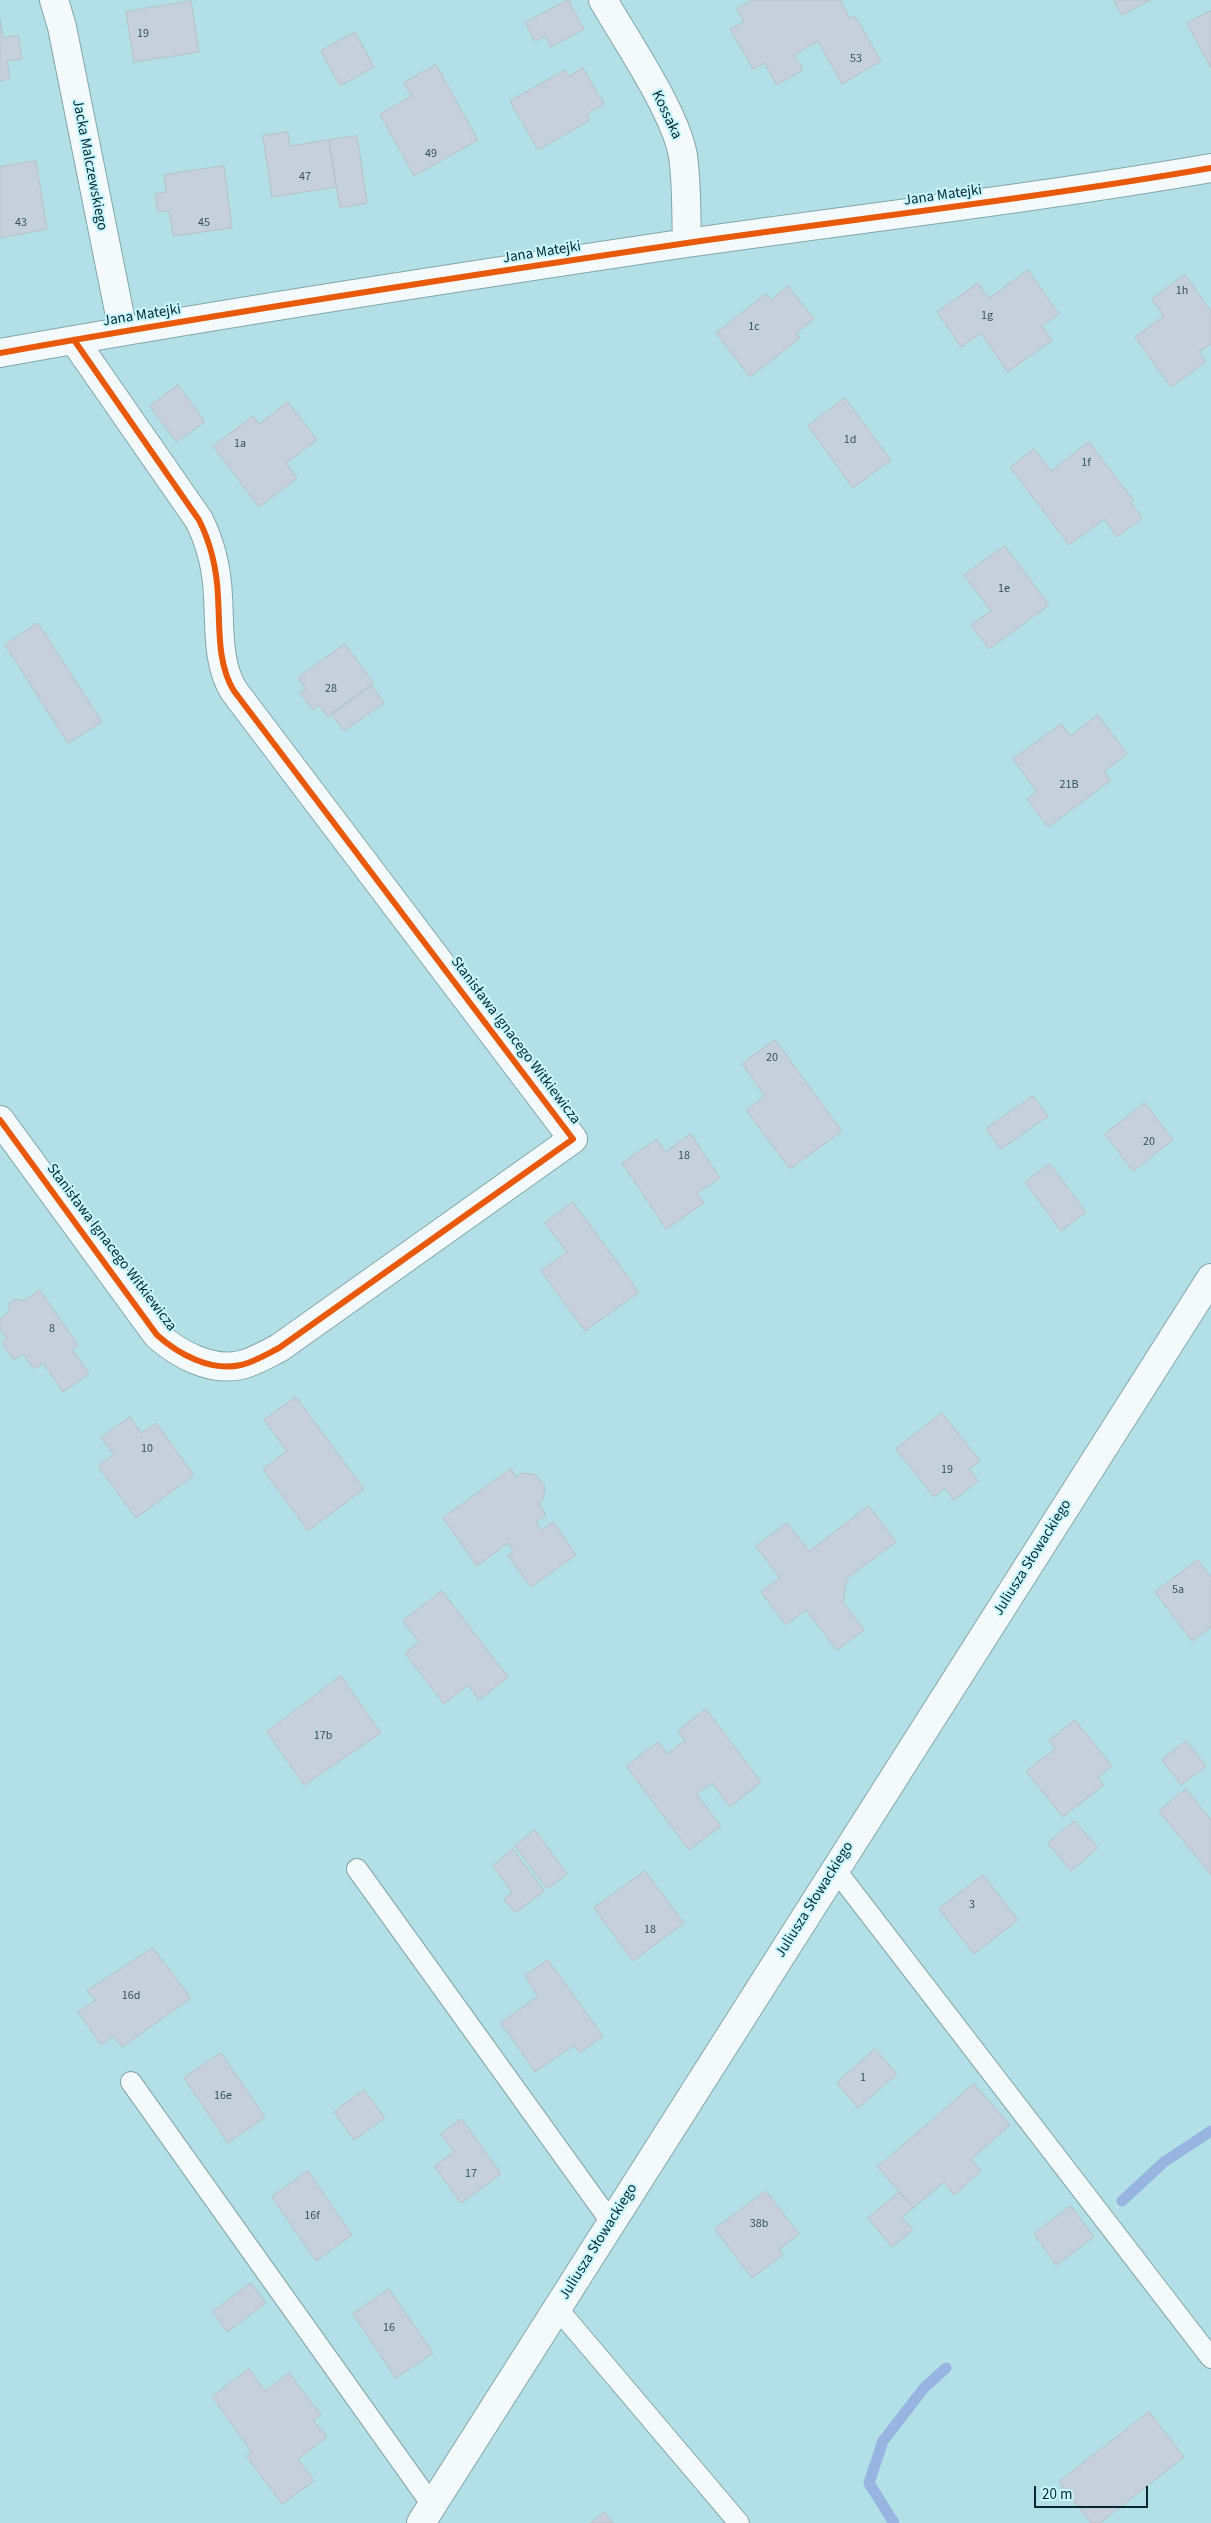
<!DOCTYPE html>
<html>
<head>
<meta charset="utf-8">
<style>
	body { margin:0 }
	#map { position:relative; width:1211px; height:2523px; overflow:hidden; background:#b3e0e6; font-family:"Source Sans 3",sans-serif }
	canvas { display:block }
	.scale { position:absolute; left:1034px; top:2486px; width:114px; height:22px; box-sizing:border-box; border:2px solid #04282e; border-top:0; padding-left:6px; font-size:15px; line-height:18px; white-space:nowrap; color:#04282e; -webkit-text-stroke:4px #c7f6fe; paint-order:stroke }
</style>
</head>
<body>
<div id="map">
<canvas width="1211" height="2523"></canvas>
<div class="scale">20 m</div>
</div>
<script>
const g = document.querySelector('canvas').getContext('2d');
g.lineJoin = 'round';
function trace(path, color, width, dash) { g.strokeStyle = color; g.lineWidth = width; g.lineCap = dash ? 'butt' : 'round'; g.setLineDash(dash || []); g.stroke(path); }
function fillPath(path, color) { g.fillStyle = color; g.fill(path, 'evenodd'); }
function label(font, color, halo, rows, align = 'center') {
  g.font = font + ' "Source Sans 3",sans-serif'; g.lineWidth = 4; g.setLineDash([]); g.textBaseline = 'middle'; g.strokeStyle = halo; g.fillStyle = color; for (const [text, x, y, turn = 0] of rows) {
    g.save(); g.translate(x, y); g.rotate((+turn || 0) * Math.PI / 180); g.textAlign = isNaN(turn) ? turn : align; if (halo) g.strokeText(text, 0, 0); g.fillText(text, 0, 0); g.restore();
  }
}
const stream = new Path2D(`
	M1122,2201L1164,2162L1211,2131
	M894,2523L869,2483L883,2441L924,2388L946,2368`);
const building = new Path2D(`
	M568,0L584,29L551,47L545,36L535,41L525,23Z
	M753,0H840L850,19L855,16L881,61L842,84L818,41L794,55L803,70L776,85L765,63L753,69L730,29L744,22L737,9Z
	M1114,0H1150L1122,15Z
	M191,1L199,52L134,62L126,12Z
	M1211,11V68L1187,23Z
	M0,20L3,38L18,35L22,59L7,61L10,79L0,81Z
	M355,32L374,67L340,86L321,51Z
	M436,65L478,140L414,176L380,114L412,96L404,83Z
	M583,68L604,104L587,114L590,120L538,150L510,101L565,70L569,76Z
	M288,132L290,146L329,140L336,187L272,197L263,136Z
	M357,136L367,203L340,208L329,140Z
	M36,161L47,229L0,238V167Z
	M224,166L232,228L173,236L169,211L158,212L155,194L166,192L164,175Z
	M1028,270L1059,314L1042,326L1052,340L1008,372L981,333L961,347L937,312L978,283L989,298Z
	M1185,275L1211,311V344L1199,352L1206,362L1171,387L1135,337L1164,316L1152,299Z
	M788,286L814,319L796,333L800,338L750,377L716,333L766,294L771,300Z
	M178,385L205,422L176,442L150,406Z
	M845,398L891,460L853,488L808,426Z
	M288,402L317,440L286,463L297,478L259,507L213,446L253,416L259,424Z
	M1089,442L1134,501L1131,503L1142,518L1117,537L1104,519L1069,545L1010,467L1034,449L1051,471Z
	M1005,546L1049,605L989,649L971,625L991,611L964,575Z
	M38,623L102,722L68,743L5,645Z
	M345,644L374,684L328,717L319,705L313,710L300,693L306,689L298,678Z
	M371,685L384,703L344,731L331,714Z
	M1098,715L1127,754L1104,771L1111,780L1048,827L1027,799L1037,792L1013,759L1061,724L1070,736Z
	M775,1040L842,1131L790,1169L746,1110L765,1096L742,1064Z
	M1033,1096L1048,1116L1001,1149L986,1129Z
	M1145,1103L1173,1140L1133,1171L1105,1134Z
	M691,1134L720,1178L697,1193L704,1203L666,1229L622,1163L657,1139L665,1152Z
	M1050,1164L1086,1212L1061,1231L1025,1182Z
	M573,1202L639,1292L585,1331L541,1271L567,1252L545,1223Z
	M40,1290L78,1345L72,1349L89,1374L63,1392L43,1363L34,1369L23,1354L14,1360L2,1343L7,1339L0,1329V1319L9,1312V1304L16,1299L24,1301Z
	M296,1397L364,1489L308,1531L263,1469L287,1451L264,1420Z
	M942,1413L980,1461L969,1469L978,1481L954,1500L945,1488L934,1497L896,1449Z
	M130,1417L141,1433L156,1423L194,1475L136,1518L98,1466L114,1454L101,1438Z
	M511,1469L516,1477L522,1473L536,1475L545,1487L543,1499L539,1504L546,1515L536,1522L541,1531L553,1522L576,1555L531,1587L508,1556L514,1552L508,1543L477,1566L443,1518Z
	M869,1506L896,1542L847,1578L843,1602L864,1630L837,1650L806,1610L786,1625L761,1592L780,1578L756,1546L787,1523L809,1551Z
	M1198,1560L1211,1577V1627L1192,1641L1155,1592Z
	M442,1591L508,1677L479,1700L468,1685L444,1704L405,1653L419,1642L403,1621Z
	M341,1676L381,1733L304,1785L267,1732Z
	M706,1709L761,1782L730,1807L712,1783L696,1794L721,1826L689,1850L626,1766L658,1742L667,1754L685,1740L678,1731Z
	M1075,1720L1112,1766L1098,1777L1104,1785L1063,1817L1026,1771L1055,1749L1049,1741Z
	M1186,1741L1206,1766L1181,1785L1162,1760Z
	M1186,1789L1211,1820V1875L1159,1811Z
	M1075,1821L1098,1848L1071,1871L1048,1843Z
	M535,1830L567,1874L547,1889L515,1846Z
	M513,1849L544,1891L515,1913L504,1899L512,1892L493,1866Z
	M645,1871L684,1923L633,1961L594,1908Z
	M983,1875L1018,1920L974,1954L939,1909Z
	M153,1948L191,1998L122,2047L113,2036L101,2045L78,2012L96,2000L87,1991Z
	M548,1960L603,2036L580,2053L574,2045L535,2072L501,2023L538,1996L525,1976Z
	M875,2049L897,2074L858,2108L837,2083Z
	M221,2053L265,2117L228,2143L184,2078Z
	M974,2084L1010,2125L971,2159L981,2171L954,2195L944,2182L913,2208L878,2167Z
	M364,2090L385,2118L354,2140L334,2112Z
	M462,2119L501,2174L461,2203L434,2166L454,2152L441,2134Z
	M308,2171L352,2235L316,2261L272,2197Z
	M766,2191L799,2234L779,2249L783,2255L752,2278L715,2229Z
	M900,2192L913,2208L902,2217L913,2230L892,2247L868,2218Z
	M1071,2206L1094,2237L1056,2265L1034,2234Z
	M251,2283L266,2303L227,2332L213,2312Z
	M389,2289L433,2353L396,2378L353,2314Z
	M249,2369L265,2391L289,2373L321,2415L313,2420L327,2437L298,2459L314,2481L282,2504L246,2456L252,2452L212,2397Z
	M1149,2412L1184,2457L1100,2523H1091L1059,2482Z
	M604,2512L613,2523H591Z`);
const lane = new Path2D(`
	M357,1869L611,2222
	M835,1869L1211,2358
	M131,2082L432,2505
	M557,2308L739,2523`);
const street = new Path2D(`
	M54,0L62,27L123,331
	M603,0C626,40 676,113 683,156C687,184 686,215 687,243
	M0,353C228,312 458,277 687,243C862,218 1037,198 1211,168
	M0,1120L157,1335C178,1354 211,1372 241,1365C254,1362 267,1354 279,1348L573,1139L234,691C217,664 220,628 218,597C217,570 211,544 199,520L74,340
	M421,2523L1211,1278`);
const cycleway = new Path2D(`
	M0,353C228,312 458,277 687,243C862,218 1037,198 1211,168
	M0,1120L157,1335C178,1354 211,1372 241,1365C254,1362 267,1354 279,1348L573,1139L234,691C217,664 220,628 218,597C217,570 211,544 199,520L74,340`);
const numberNames = [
	["19",143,34],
	["53",856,59],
	["49",431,154],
	["47",305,177],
	["43",21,223],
	["45",204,223],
	["1h",1182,291],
	["1g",987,316],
	["1c",754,327],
	["1d",850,440],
	["1a",240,444],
	["1f",1086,463],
	["1e",1004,589],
	["28",331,689],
	["21B",1069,785],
	["20",772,1058],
	["20",1149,1142],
	["18",684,1156],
	["8",52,1329],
	["10",147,1449],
	["19",947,1470],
	["5a",1178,1590],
	["17b",323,1736],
	["3",972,1905],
	["18",650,1930],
	["16d",131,1996],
	["1",863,2078],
	["16e",223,2096],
	["17",471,2174],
	["16f",312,2216],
	["38b",759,2224],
	["16",389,2328]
];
const streetNames = [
	["Kossaka",666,115,65],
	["Jacka Malczewskiego",89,165,79],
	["Jana Matejki",943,196,-8],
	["Jana Matejki",542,253,-9],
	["Jana Matejki",142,316,-9],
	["Stanisława Ignacego Witkiewicza",515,1041,53],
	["Stanisława Ignacego Witkiewicza",111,1248,53],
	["Juliusza Słowackiego",1033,1558,-58],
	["Juliusza Słowackiego",815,1900,-58],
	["Juliusza Słowackiego",599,2242,-58]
];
trace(stream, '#98b4e0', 11);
fillPath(building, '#c6d0dc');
trace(building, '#b5c0cb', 1);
trace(lane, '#82a6ab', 22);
trace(street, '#82a6ab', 30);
trace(lane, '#f4fafb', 20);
trace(street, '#f4fafb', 28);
trace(cycleway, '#e8590c', 6);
label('12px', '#34525a', null, numberNames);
label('15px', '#04282e', '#c7f6fe', streetNames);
</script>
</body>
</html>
